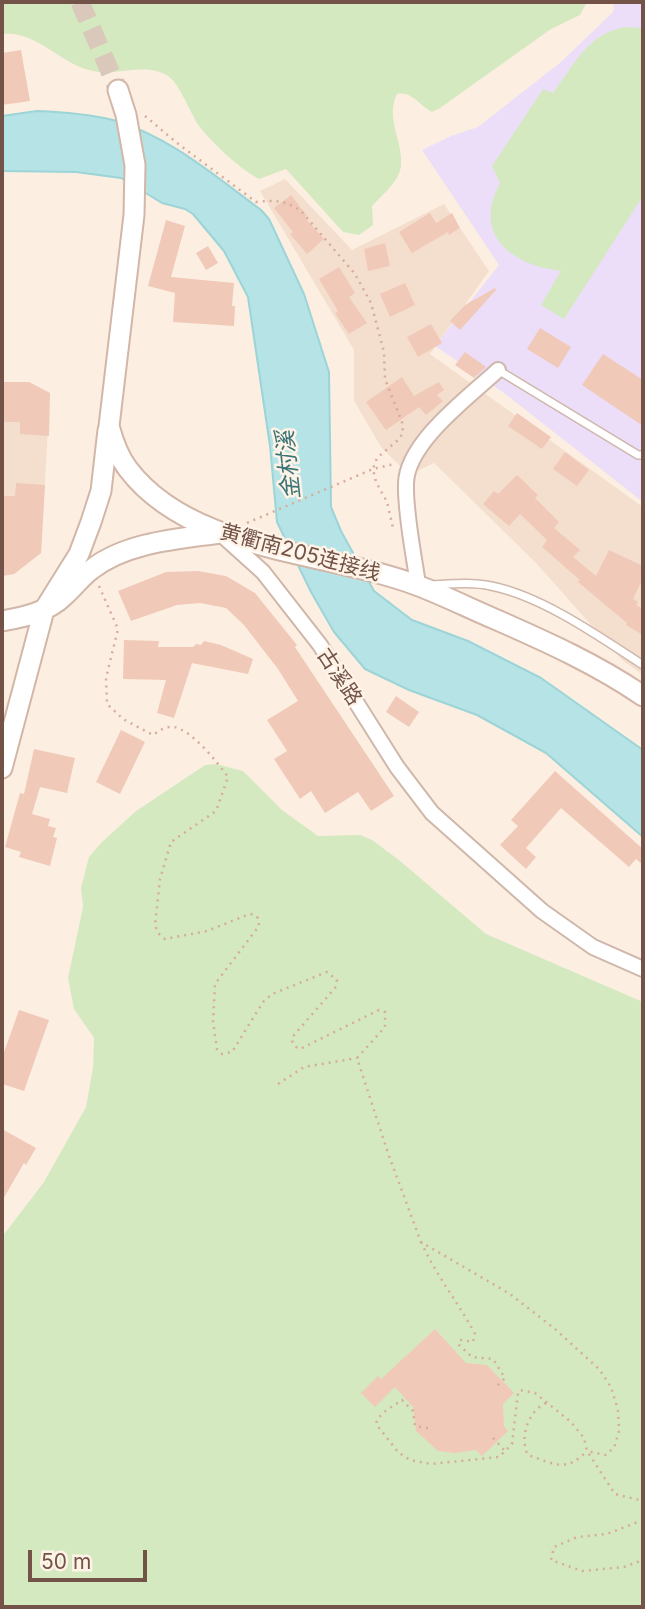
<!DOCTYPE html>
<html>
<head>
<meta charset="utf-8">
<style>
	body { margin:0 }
	#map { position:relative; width:645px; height:1609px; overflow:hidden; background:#fcefe1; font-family:Inter,sans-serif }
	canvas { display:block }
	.frame { position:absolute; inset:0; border:4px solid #735348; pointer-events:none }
	.scale { position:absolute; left:28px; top:1550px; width:119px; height:32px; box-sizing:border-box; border:4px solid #735348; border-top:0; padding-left:9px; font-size:21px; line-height:24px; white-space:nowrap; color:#735348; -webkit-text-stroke:5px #fff3e7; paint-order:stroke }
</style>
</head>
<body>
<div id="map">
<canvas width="645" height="1609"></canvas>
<div class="frame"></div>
<div class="scale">50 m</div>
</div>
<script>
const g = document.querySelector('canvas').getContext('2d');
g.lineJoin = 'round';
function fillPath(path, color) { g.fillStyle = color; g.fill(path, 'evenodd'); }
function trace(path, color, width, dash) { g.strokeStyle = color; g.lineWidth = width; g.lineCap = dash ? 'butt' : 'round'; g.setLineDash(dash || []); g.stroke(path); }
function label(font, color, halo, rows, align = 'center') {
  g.font = font + ' Inter,"Noto Sans SC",sans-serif'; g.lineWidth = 5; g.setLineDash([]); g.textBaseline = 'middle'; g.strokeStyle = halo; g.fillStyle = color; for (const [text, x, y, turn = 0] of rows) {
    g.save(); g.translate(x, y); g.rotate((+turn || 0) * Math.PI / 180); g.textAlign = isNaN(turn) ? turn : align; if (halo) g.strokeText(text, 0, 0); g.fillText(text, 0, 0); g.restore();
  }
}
const residential = new Path2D(`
	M285,179L352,250L444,204L489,271L430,354L643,507V675L622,660L537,564L434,463L409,475L381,447L354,401V350L260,191Z
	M2,382H29L50,393L41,553L14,574L2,576Z`);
const education = new Path2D(`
	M614,2H643V502L504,393L435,346L499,265L422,150L451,136L478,127L561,62L613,12Z`);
const green = new Path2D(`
	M2,2H587L580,15L551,29L440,108L432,112C420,106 412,91 397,94C385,118 403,140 401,165C400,181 382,195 372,206L373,225L359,235L343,232L286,169L259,179C240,169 212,143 199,126C190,113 180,84 168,76C144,61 115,78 89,70C59,62 35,30 2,34Z
	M625,27L643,28V196L564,319L541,305L561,271C512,265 472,236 500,183L492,166L543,89L553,93C574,65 588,33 625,27Z
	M216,764L243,771L282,810L318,836L360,835L372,840L399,860L486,934L643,1002V1607H2V1237L44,1182L86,1107L93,1068L94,1038L74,1009L68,978L83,907L81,888L89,857L101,843L136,811L205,765Z`);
const water = new Path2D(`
	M37,111C63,112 88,114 113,120C169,136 215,176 261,210L269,219L304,294L329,372L331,507L341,531L374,591L412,620L468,641L541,678L643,750V837L546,753L477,715L409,690L365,669L334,632L311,592L277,522L270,446L248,297L224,251L193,214L185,209L162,203L121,178L76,172L2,171V116Z`);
const building = new Path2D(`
	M21,50L30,101L2,105V53Z
	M291,195L307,216L305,218L324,239L307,254L290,234L293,232L274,208Z
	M430,213L436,223L452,213L460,228L449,235L448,232L412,253L399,232Z
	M166,220L185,226L171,277L234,283L232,306H235L234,326L173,322L175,293L148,286Z
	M385,243L390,266L368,271L364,249Z
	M208,246L218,263L206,270L196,253Z
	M339,267L355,293L349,297L367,323L349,334L335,313L338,311L319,279Z
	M405,283L415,305L390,317L380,294Z
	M495,288L496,290L460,330L450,321L465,305Z
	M431,324L442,343L418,357L407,337Z
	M540,328L571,347L558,368L527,349Z
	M465,352L486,367L474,378L455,365Z
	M603,354L643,380V426L582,385Z
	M402,377L414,396L439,382L444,390L437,395L443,401L426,415L419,407L386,430L366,402Z
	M2,382H29L50,393L49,436L20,434V422H2Z
	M517,413L551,437L542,449L508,426Z
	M565,452L589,470L577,486L553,469Z
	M517,475L538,495L535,498L559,522L554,528L580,550L573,557L596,576L609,550L643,566V578L633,599L638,602L636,605L643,609V635L626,625L627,623L578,582L580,580L542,547L547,540L520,514L509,526L483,504L494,491L498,494Z
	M16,483L45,485L41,553L14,574L2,576V496H15Z
	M198,571L226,576L255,593L297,645L295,647L394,796L371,811L358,792L325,813L311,791L300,799L274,759L287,751L267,720L298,701L278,669L244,625L226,608L200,603L177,605L131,621L118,591L166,572Z
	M124,640L159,641L158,647H193L196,644L201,645L204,641L221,645L253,659L248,674L192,663L174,718L157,713L166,680L123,679Z
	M396,696L419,712L409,727L386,712Z
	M121,730L145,742L120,794L96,782Z
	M34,749L75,758L67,793L40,787L32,814L50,819L48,826L56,828L53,837L57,838L50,866L19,857L21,852L5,847L20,793L24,794Z
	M555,771L643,849V865L636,859L629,867L561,808L526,848L536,857L526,869L500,845L518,826L511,820Z
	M19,1010L49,1020L24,1091L2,1084V1058Z
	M2,1129L36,1148L26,1165L24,1163L2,1201Z
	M435,1329L466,1363L487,1365L514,1393L503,1404L504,1426L508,1431L482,1456L476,1450L455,1453L438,1451L416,1431L413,1407L395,1387L375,1407L361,1393L378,1376L381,1379Z`);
const secondaryTunnel = new Path2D(`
	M80,2L118,90`);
const path = new Path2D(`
	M145,116L177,143L256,202C275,200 286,200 302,212L355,274L371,303L384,352L385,379L402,422L403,433L398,440L377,458L373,469L376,482L387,502L393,528
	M247,523L373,469L394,464
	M99,586L118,629L106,678L107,704L123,719L153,735C160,730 166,726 174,727C193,731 217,762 228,777L216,811L171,842L160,879L155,925L158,933L165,939L207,931L247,915L253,914L258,918L259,926L215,984L213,1022L217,1049L222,1054L232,1052L263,1002L272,994L327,972L337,980L335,988L294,1035L292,1041L296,1047L300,1049L379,1010L385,1012V1027L357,1058L389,1156L421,1242L510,1294L555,1329L599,1369L611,1387L618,1410L619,1431L614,1448L605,1455L587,1451
	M278,1084L304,1067L357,1058
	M421,1242C437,1277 458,1302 475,1334L473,1342L461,1340L458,1344L472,1357L493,1359L505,1378L496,1387
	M546,1403C528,1411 519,1438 528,1455C555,1464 565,1473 587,1451
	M428,1428L415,1426L413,1411L402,1400C393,1407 379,1412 376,1424L398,1452L410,1460L431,1464L499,1457L512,1444L518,1393L520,1390L535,1393L571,1422L584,1438L587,1451L615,1494L639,1500L643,1497
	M493,1438L505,1451
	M643,1520L607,1534L577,1537L554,1547L551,1560L582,1571L624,1567L643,1560`);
const lane = new Path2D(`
	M498,370L638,455H643
	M432,585C452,584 472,582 491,586C542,596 600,637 643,665`);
const street = new Path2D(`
	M222,535L263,572L320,645L397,767L432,813L542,911L593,947L643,969
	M418,585C414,555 405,513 406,484C406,443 469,397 498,370`);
const secondary = new Path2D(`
	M118,90L126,115L135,165L134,215L109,426C113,441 118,456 128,469C191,552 327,551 419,586C445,596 471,609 497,620C547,642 598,665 643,696
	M2,621C25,617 48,612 65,595C74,587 82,576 92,569C127,542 178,539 220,533
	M2,768L44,610L79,554L91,522L101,491L108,430`);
const streetNames = [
	["黄衢南205连接线",300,553,15],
	["古溪路",339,677,57]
];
const waterNames = [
	["金村溪",289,465,-96]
];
fillPath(residential, '#f4dfcf');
fillPath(education, '#ecdef8');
fillPath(green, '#d5e9c0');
fillPath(water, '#b6e3e5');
trace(water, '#9cd4d7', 2);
fillPath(building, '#f1c9b8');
trace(secondaryTunnel, '#dac8bb', 19, [19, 10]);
trace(lane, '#cfb7ab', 10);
trace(street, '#cfb7ab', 18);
trace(secondary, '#d2b6a8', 23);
trace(path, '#d6ac9c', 2.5, [2, 5]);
trace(lane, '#fff', 7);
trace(street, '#fff', 14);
trace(secondary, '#fff', 19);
label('21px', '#735348', '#fff3e7', streetNames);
label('italic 23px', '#3c7578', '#fff3e7', waterNames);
</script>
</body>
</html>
